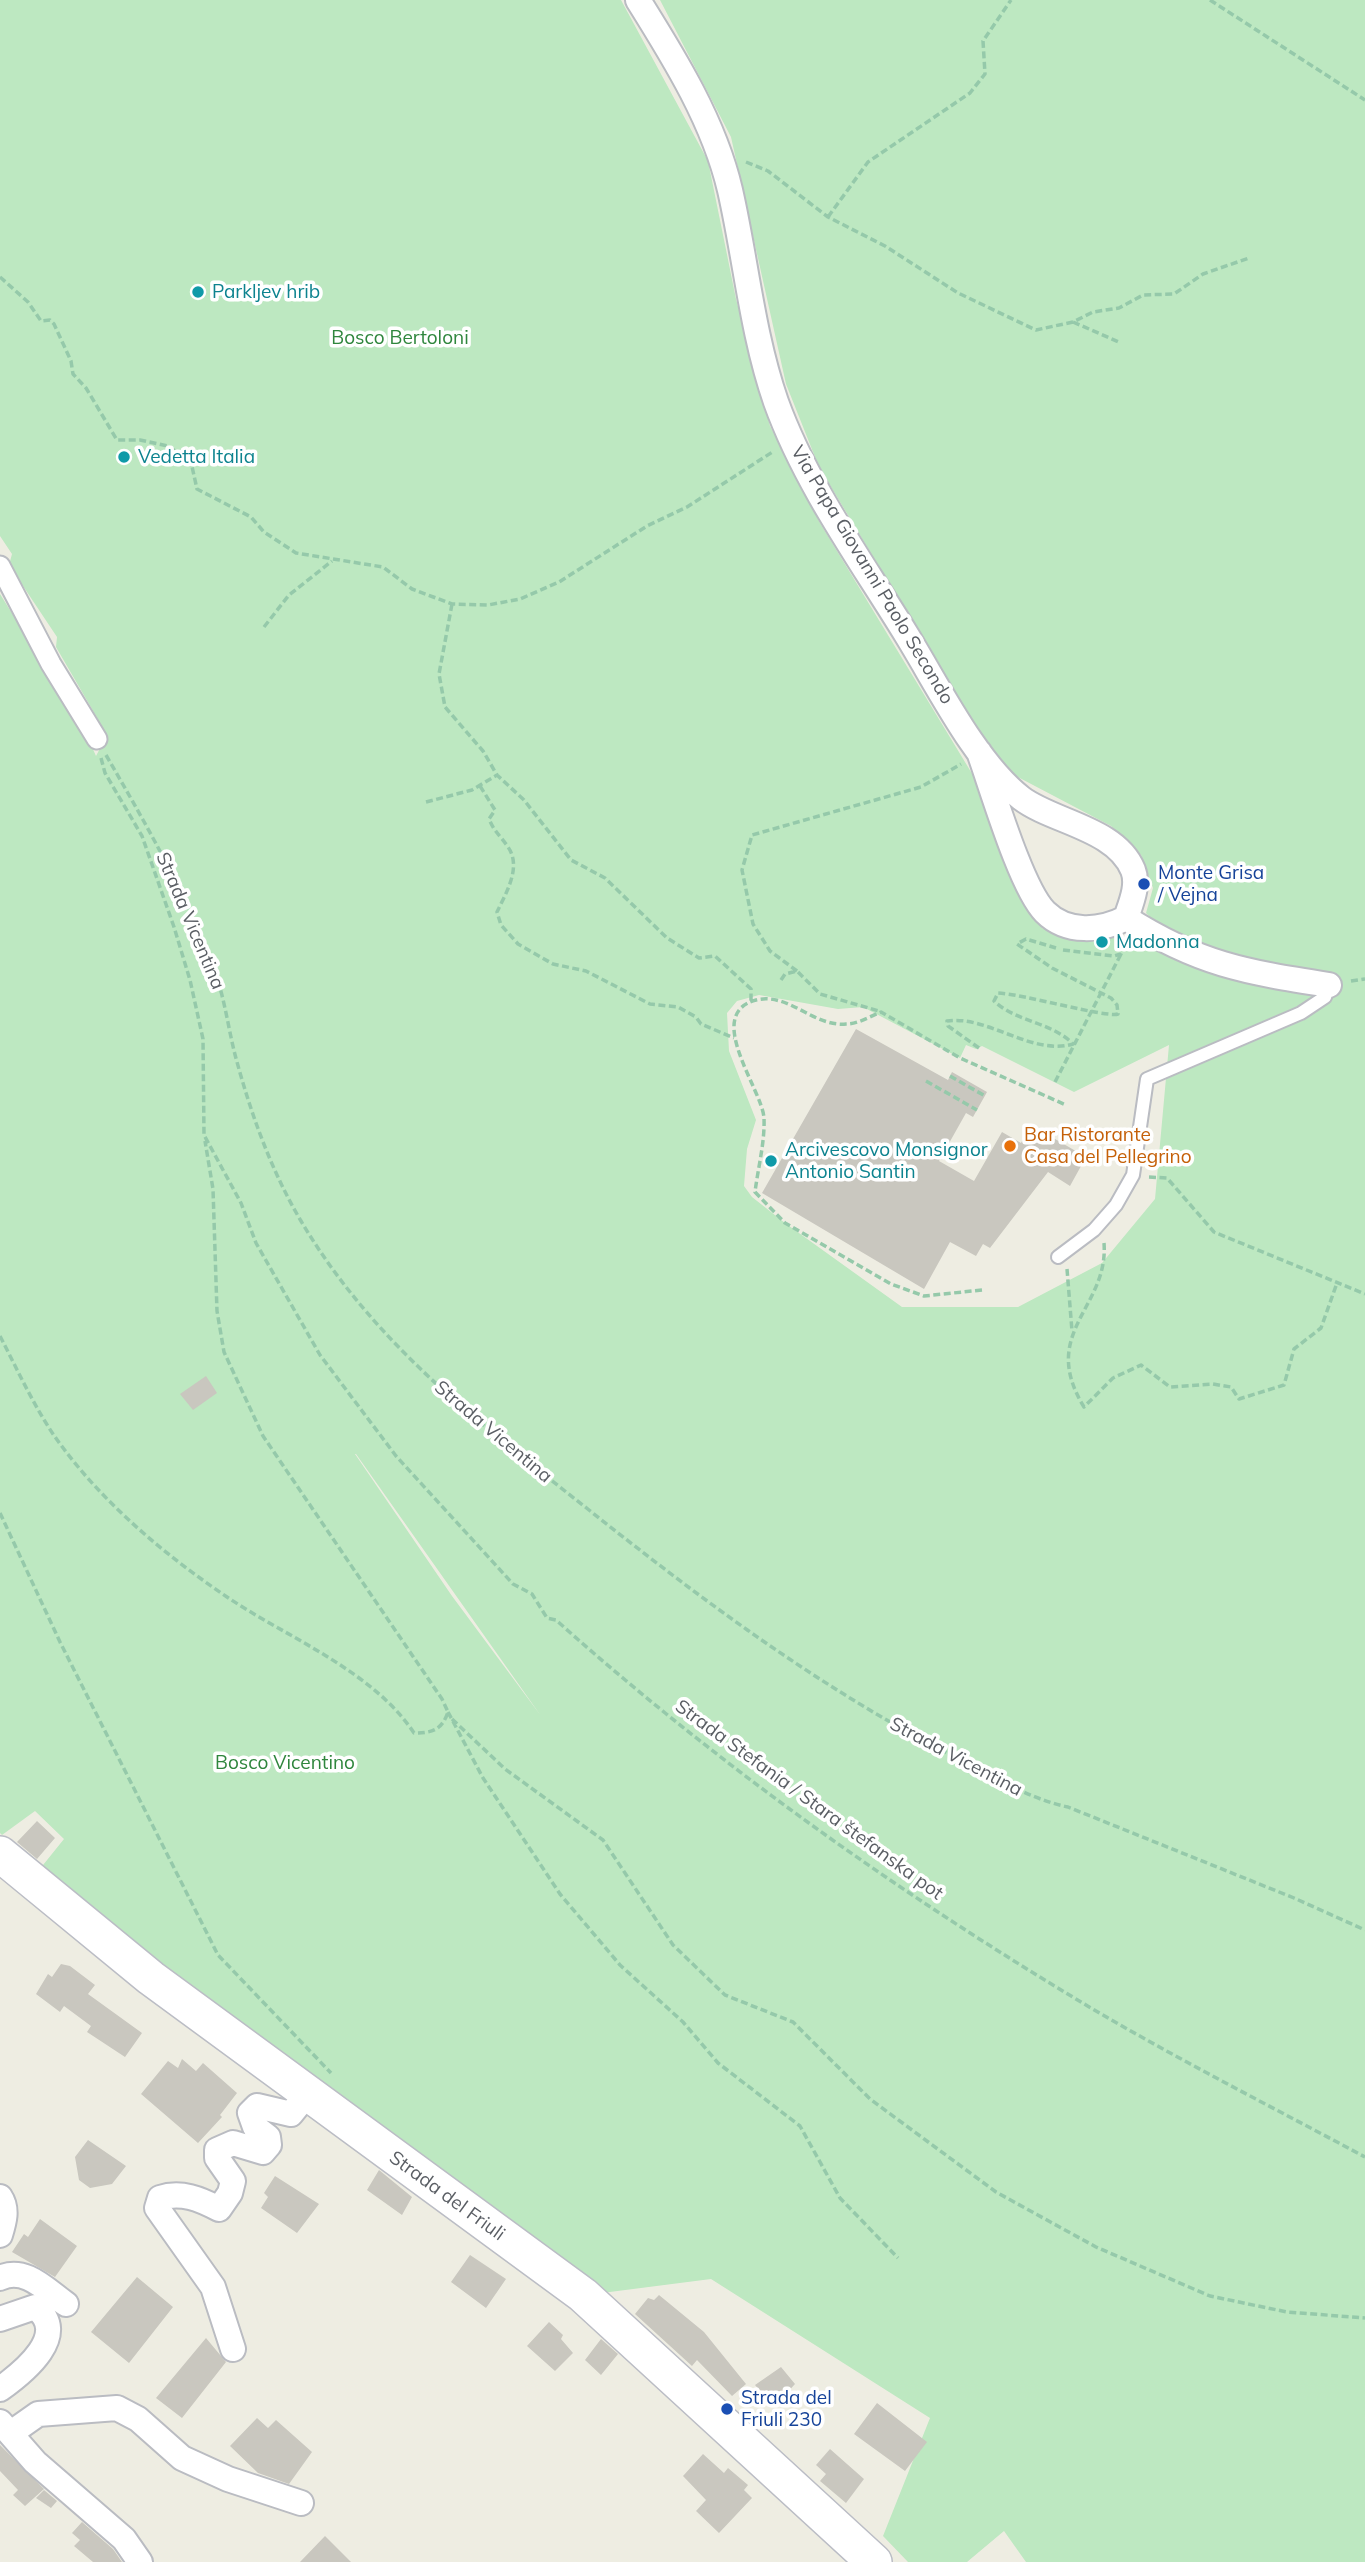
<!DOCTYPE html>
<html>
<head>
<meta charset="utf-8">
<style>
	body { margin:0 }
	canvas { display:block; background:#eeede2 }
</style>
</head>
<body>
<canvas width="1365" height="2562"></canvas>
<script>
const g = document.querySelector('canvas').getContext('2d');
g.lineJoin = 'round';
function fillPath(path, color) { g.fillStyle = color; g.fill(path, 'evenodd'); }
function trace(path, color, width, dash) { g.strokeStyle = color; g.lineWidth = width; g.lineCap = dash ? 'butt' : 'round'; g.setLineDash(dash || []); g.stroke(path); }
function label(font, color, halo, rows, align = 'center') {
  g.font = font + ' Mulish,sans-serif'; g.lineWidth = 7; g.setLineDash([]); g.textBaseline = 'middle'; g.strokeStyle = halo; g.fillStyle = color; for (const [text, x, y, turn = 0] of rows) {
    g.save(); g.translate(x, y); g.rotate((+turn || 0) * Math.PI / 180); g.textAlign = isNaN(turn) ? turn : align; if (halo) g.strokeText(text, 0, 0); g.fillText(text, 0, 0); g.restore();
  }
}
const green = new Path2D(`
	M0,0H621L708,161L736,299L770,426L820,523L985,795L1010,878L1042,928L1069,939L1114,935L1145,945L1155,922L1146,913L1153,888L1141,855L1111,826L1014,775L991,753L819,467L786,384L731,137L660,0H1365V2562H1026L1004,2531L967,2562H908L883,2536L930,2418L711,2279L602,2293L279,2054L39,1870L64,1839L35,1811L2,1835L0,1833V594L84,729L96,756L107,735L56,647L57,637L9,565L12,554L0,536ZM759,995L838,1009L863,1007L960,1058L966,1045L976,1049L982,1046L1074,1092L1169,1045L1155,1199L1102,1263L1018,1307H902L785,1223L752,1197L744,1186L747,1149L756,1120L729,1051L727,1013L737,1001ZM355,1454H356L541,1716L452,1596Z`);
const building = new Path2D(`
	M856,1029L948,1080L952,1072L987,1092L973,1117L966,1113L939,1161L974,1181L1002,1132L1021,1143L1031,1125L1086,1157L1070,1186L1048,1172L990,1248L983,1244L976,1256L950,1242L924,1289L762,1193Z
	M206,1376L217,1393L193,1410L180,1394Z
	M37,1821L55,1838L37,1859L17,1842Z
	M61,1964L70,1966L95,1985L88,1994L142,2033L125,2057L87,2032L91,2026L64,2006L60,2012L36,1994L48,1974L52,1977Z
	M182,2059L196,2071L203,2063L237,2093L220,2115L222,2117L198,2143L141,2094L168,2061L178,2068Z
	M88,2140L126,2166L112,2184L90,2188L79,2180L75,2157Z
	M379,2170L412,2197L402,2215L367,2190Z
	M275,2176L319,2204L297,2233L261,2208L268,2197L264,2193Z
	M40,2219L77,2246L55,2277L12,2252L24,2234L28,2237Z
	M470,2255L506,2279L486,2308L451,2282Z
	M137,2277L173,2307L129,2363L91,2332Z
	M659,2295L704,2332L746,2384L732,2396L697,2360L692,2366L635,2314L648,2298L654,2300Z
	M549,2322L563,2335L561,2339L573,2353L555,2371L527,2346Z
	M206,2338L226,2362L182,2418L156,2398Z
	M601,2339L618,2354L601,2375L585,2360Z
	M781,2367L795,2384L774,2407L755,2385Z
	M877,2403L927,2442L905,2471L854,2434Z
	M257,2418L268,2428L276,2420L312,2452L289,2484L258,2473L230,2446Z
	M0,2445L44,2489L25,2506L13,2495L18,2490L0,2471Z
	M830,2449L864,2479L846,2503L820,2481L826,2474L816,2465Z
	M703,2454L724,2473L728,2468L748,2485L744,2490L752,2498L719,2533L696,2511L706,2500L683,2476Z
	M44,2490L57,2501L51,2508L36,2498Z
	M82,2522L113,2549L122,2562H93L74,2546L80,2540L72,2533Z
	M325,2536L351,2562H300Z`);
const path = new Path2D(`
	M1210,0L1365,100
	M746,162L768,171L828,217L885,246L958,293L1036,330L1073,322L1093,312L1119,308L1143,295L1174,294L1203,274L1249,258
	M828,217L868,162L970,93L985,74L983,41L1011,0
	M0,277L28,302L41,321L50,320L54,324L71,361L73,374L86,388L117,440H140L168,446L191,462L197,489L251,517L264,532L296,553L383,567L412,589L452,604L488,605L520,599L559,582L647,526L687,507L774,451
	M1073,322L1121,343
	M452,604L439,674L445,707L483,751L497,775L524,800L571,860L605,878L667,938L699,958L715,956L751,989V1001
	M264,627L289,595L332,561
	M106,755C147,826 188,897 216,975C226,1004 229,1034 237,1062C252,1117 272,1172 301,1221C373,1343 480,1424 589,1510C707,1604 831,1696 967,1763C1001,1780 1030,1799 1068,1807L1294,1898L1365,1930
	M101,758L105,773L142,836L174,927L190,980L203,1039L204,1135L241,1203L256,1243L320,1355L396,1456L513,1584L532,1594L547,1618L556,1620C719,1766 899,1893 1086,2005C1177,2059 1272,2107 1365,2157
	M480,786L495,810L489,819C495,833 500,835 508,847C522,867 506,893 497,912L501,925L518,944L553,964L586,971L650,1004L678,1007L696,1017L701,1024L734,1038
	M426,802L472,790L497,775
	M1063,950L1114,956L1121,954L1125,945
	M797,971L770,951L753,924L742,870L752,835L921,787L961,764
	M781,980L785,974L797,971L820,994L879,1011
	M1351,981L1365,979
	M979,1048L948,1026L947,1021C988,1015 1031,1056 1073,1044C1052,1022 1016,1022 994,1001L998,993C1023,994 1106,1018 1118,1014L1117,1005L1111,998L1052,968L1017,944L1026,939L1056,948
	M950,1076L985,1096
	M926,1081L977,1110
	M1055,1082L1121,954
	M1149,1177L1167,1178L1214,1232L1365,1294
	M1104,1243C1109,1308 1038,1332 1084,1407L1113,1378L1141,1365L1170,1387L1213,1384L1231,1387L1239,1399L1284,1385L1294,1349L1321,1328L1337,1283
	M1067,1269L1072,1331
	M982,1290L924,1296L891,1284L785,1223L755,1192C758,1168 765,1142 764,1118C762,1089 703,1014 756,1000C789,992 813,1027 846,1024C858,1024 871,1016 881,1012L960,1058L1066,1105
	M0,1336C17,1369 33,1404 53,1434C98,1499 162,1553 227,1597C288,1638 373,1671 414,1733C432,1733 442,1730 448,1712L442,1699L263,1436L224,1352L217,1311L213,1189L205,1141
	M0,1513L60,1642L218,1955L331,2073
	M448,1712L483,1778L560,1894L620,1965L683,2022L718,2063L800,2126L840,2198L898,2258
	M452,1719L505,1769L603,1840L673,1945L725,1995L793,2022L870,2099L996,2192L1096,2247L1210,2296L1287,2312L1365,2318`);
const service = new Path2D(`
	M1058,1257L1094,1230L1116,1205L1133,1175L1147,1079L1301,1013L1325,997L1329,985`);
const pedestrian = new Path2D(`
	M0,566L51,664L97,739`);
const minor = new Path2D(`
	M638,0C675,59 714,122 730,190C746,260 752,333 776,402C806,485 860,559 906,634C937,684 975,762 1021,798C1052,822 1116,828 1133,870C1139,885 1131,903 1126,918C1101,931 1067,934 1045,912C1021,888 992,788 979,752
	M1126,918C1198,964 1245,972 1329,985
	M0,2197C8,2209 4,2222 0,2235
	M0,2278C25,2266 46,2290 66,2304
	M0,2319L35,2307C71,2334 24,2372 0,2389
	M233,2349L213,2287L157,2208L160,2198C181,2191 200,2199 219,2209L230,2193L233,2181L217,2158V2150L233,2143L263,2152L269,2145L268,2137L255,2127L250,2113L257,2106L291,2114L308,2093
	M0,2422L35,2462L124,2539L140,2562
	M11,2433L38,2414L117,2408L138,2419L182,2458L228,2479L301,2503`);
const secondary = new Path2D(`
	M0,1854L151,1978L583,2295L874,2562`);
const markers = [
	[198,292,7,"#0f9aa8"],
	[124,457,7,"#0f9aa8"],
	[1144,884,7,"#1a4fb4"],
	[1102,942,7,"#0f9aa8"],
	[1010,1146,7,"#e8710a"],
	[771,1161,7,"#0f9aa8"],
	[727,2409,7,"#1a4fb4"]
];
const cultureNames = [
	["Parkljev hrib",212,292],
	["Vedetta Italia",138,457],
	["Madonna",1116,942],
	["Arcivescovo Monsignor",785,1150],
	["Antonio Santin",785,1172]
];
const parkNames = [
	["Bosco Bertoloni",400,338],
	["Bosco Vicentino",285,1763]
];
const streetNames = [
	["Via Papa Giovanni Paolo Secondo",872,575,59],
	["Strada Vicentina",190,921,67],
	["Strada Vicentina",493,1432,40],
	["Strada Vicentina",956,1757,28],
	["Strada Stefania / Stara štefanska pot",809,1800,36],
	["Strada del Friuli",447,2196,36]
];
const transitNames = [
	["Monte Grisa",1158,873],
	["/ Vejna",1158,895],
	["Strada del",741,2398],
	["Friuli 230",741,2420]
];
const foodNames = [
	["Bar Ristorante",1024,1135],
	["Casa del Pellegrino",1024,1157]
];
fillPath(green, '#bde8c1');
fillPath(building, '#c9c7bf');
trace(service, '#babcc2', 16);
trace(pedestrian, '#babcc2', 23);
trace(minor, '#babcc2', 28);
trace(secondary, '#bbbdc5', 38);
trace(path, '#95c9aa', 3.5, [7, 3.5]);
trace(service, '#fff', 12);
trace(pedestrian, '#fff', 19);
trace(minor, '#fff', 24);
trace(secondary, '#fff', 35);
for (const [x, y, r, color] of markers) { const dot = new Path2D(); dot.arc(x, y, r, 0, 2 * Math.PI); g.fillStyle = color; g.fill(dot); trace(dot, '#fff', 2.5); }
label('19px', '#0d838f', '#fff', cultureNames, 'left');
label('19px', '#2f863d', '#fff', parkNames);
label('19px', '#5a5e64', '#fff', streetNames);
label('19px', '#164399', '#fff', transitNames, 'left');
label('19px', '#c56008', '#fff', foodNames, 'left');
</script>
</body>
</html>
